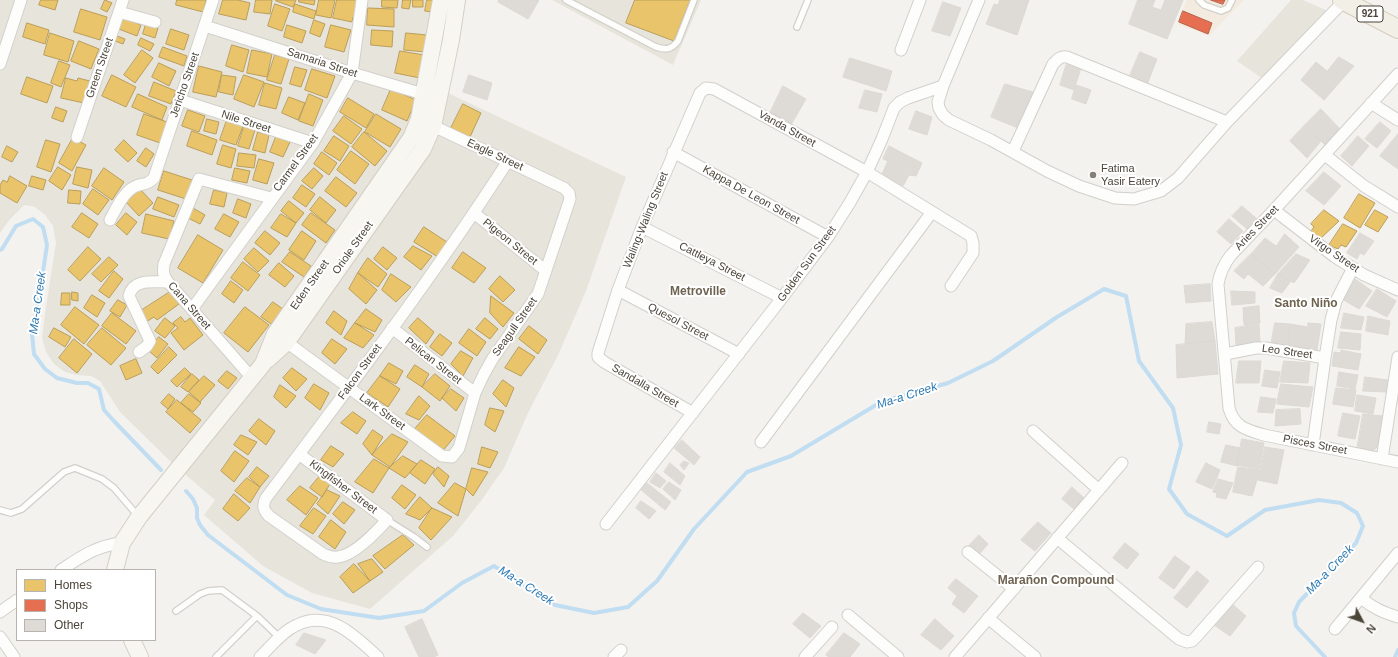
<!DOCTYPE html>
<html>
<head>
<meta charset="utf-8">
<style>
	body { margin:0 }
	#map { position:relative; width:1398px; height:657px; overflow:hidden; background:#f4f2ee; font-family:Arial,sans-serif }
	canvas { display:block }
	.legend { position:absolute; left:16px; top:569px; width:140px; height:72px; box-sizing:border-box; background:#fff; border:1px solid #b7b4b0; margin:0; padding:5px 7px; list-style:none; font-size:12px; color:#4b4439 }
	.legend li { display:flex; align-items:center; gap:8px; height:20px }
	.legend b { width:20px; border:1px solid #b7b4b0 }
	.north { position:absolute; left:1342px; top:601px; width:40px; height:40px; -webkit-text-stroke:3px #fff; paint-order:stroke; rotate:131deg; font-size:11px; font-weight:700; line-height:16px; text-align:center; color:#4b4439 }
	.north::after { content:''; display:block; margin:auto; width:14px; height:18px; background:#4b4439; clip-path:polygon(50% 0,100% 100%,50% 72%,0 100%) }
</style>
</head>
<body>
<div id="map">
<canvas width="1398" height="657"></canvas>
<ul class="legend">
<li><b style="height:11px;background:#e9c46a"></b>Homes</li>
<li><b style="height:11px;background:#e76f51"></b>Shops</li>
<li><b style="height:11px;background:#dedbd6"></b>Other</li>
</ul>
<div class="north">N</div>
</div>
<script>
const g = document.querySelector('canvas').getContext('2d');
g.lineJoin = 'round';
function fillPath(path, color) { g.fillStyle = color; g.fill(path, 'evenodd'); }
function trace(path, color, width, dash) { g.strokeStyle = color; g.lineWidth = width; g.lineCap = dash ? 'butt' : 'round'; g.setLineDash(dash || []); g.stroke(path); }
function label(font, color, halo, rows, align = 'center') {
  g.font = font + ' Arial,sans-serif'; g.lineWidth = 4; g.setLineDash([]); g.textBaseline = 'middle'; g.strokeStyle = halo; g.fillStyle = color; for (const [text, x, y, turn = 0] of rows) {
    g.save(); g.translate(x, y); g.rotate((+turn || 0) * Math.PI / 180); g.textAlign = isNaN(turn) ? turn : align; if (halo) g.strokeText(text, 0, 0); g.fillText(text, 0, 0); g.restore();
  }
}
const residential = new Path2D(`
	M0,0H432L419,86L446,92L626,177L586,291L559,353L528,413L504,468L481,501L453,536L370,609L312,593L263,566L204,515L215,500L172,463L120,412L100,381L91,376L76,375L65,372L54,364L46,352L42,338L45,313L56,243L53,226L45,215L35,207L24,205L10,219L0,233Z
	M552,0H701L673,65Z
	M1291,0H1303L1328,11L1262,78L1237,61Z`);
const commercial = new Path2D(`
	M1187,0H1244L1209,36L1177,24Z`);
const homes = new Path2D(`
	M41,0H58L55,10L39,5Z
	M105,0L112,3L107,12L101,9Z
	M177,0H206L203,12L176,5Z
	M223,0H238L250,3L246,20L219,14Z
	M256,0H272L270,14L254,12Z
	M276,0H296L293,7L276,1Z
	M299,0H315L314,5L299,2Z
	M319,0H335L331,18L316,15Z
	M337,0H357V17H353L352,22L333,18Z
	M382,0H398L397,8L382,7Z
	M403,0H411L409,9L402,8Z
	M413,0H423V7H413Z
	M427,0H434L432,12L425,11Z
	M635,0H690L674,41L626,23Z
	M275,4L290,9L282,31L268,26Z
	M295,4L316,11L314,19L293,12Z
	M368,8L394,9V27L367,25Z
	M81,9L107,17L100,40L74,32Z
	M120,17L141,25L137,36L116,28Z
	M314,20L325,24L320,37L310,33Z
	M27,23L49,30L45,44L23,37Z
	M146,24L158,28L155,38L143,34Z
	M287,25L306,31L302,43L284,37Z
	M331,25L351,30L344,52L325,47Z
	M171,29L189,35L184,50L166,44Z
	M372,30L393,31L392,47L371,45Z
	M50,33L74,41L68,62L44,55Z
	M406,33L427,35L426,52L404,50Z
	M117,36L125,39L123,44L115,41Z
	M141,38L154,44L150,51L138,45Z
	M79,41L99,49L91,69L71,61Z
	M232,45L249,50L243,72L226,66Z
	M163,47L187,56L184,66L159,57Z
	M142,50L153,58L135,83L124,75Z
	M252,50L272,54L267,77L247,73Z
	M400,51L424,55L420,78L395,73Z
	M275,55L289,59L281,84L267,80Z
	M59,61L70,65L61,87L51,83Z
	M159,63L176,71L169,86L152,77Z
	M199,66L222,72L216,97L193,92Z
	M295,67L307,70L301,87L290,84Z
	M312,69L335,76L327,98L305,90Z
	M112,75L136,87L126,107L102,96Z
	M222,75L236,77L233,95L219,92Z
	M244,75L264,82L254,107L234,99Z
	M27,77L53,86L47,103L21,94Z
	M66,78L77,81L78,78L90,81L84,103L61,98Z
	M154,82L176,91L171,104L149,96Z
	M265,83L282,88L276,109L259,105Z
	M391,89L416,100L407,121L382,110Z
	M138,94L167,107L162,120L132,107Z
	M309,94L323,100L313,126L299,121Z
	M289,97L305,103L298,120L282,113Z
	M348,98L374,114L366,128L340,112Z
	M463,104L481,113L470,137L451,128Z
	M56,107L67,111L63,122L52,118Z
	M188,110L205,116L199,132L182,126Z
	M144,114L170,123L163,144L137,135Z
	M376,114L401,129L390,147L365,132Z
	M344,116L362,129L351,144L333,131Z
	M207,119L219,122L216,134L204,131Z
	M227,120L243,126L236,145L220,140Z
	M244,127L255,130L249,149L238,146Z
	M192,131L217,140L212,155L187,146Z
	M258,132L269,135L265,153L253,150Z
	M364,132L387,151L375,166L352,147Z
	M334,136L349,146L340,161L324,151Z
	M276,137L290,142L283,157L270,152Z
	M73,138L86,145L72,171L59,163Z
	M46,140L60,144L51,172L37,167Z
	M124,140L137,153L128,162L115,150Z
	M223,145L236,149L231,168L217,164Z
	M7,146L18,152L12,162L2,157Z
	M146,148L154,154L146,167L137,161Z
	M351,151L369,164L355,184L337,170Z
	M322,152L337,163L329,175L314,164Z
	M239,153L256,155L254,168L237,166Z
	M259,159L274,163L267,184L253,180Z
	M58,167L71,175L62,190L49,181Z
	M77,167L92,170L88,188L73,184Z
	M104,168L124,182L112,200L92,186Z
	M235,168L250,171L247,183L232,180Z
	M314,168L323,176L312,189L302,181Z
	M164,171L192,180L186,199L158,190Z
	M10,176L27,186L17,203L0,193V185L3,180L7,182Z
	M32,176L46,180L43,190L29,186Z
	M336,177L357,193L346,207L325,191Z
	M302,185L315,194L306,207L293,198Z
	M139,188L153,203L139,216L125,201Z
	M93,189L109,200L98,215L83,204Z
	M69,190L81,191L80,204L68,203Z
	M214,190L227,193L224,207L210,204Z
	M1359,194L1375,203L1360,228L1344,218Z
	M158,197L179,205L174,217L153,209Z
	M320,197L336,210L326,223L310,210Z
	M238,199L251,204L246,218L233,213Z
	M289,201L304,213L296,223L281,211Z
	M193,208L205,215L200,224L188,218Z
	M1324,210L1339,221L1320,239L1311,231L1314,227L1311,224Z
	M1375,210L1388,217L1378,232L1365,225Z
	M82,213L98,224L89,238L72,227Z
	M126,213L137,222L127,235L116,225Z
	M311,213L335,230L326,243L302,225Z
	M146,214L174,221L169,239L142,233Z
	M224,214L239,222L230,237L215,229Z
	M281,214L296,223L287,237L271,228Z
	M1343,224L1357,231L1346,247L1341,245L1338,249L1329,245Z
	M424,227L447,242L438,257L414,242Z
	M265,231L280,243L270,255L255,243Z
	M302,231L316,241L304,260L289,250Z
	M198,235L223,250L203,283L178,268Z
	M413,246L432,256L421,270L404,257Z
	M88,247L101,259L80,281L68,270Z
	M383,247L397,258L387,270L374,259Z
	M254,248L269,261L258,272L244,259Z
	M290,252L311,266L304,277L282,262Z
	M463,252L486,268L474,283L452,268Z
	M109,257L118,265L101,282L92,274Z
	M368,258L387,274L378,287L358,273Z
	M243,262L260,275L248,291L231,278Z
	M279,263L294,276L285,287L269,275Z
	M114,271L123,279L109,298L99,291Z
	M358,273L377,290L366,304L349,289Z
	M391,274L411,287L396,302L382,290Z
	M500,276L515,290L503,302L489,289Z
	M231,281L243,290L234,303L222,294Z
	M72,292L78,293V301L72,300Z
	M170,292L179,304L157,320L154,317L146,322L139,312Z
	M62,293H70V305H61Z
	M92,295L105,303L97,317L84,308Z
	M491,296L514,313L503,327L490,313Z
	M118,300L127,305L120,317L110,311Z
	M273,302L283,309L271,324L261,317Z
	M75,307L99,325L84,344L61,325Z
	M245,307L269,325L248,352L224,333Z
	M366,309L382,320L375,332L355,323Z
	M334,311L347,321L341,335L326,323Z
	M112,313L136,331L126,344L102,326Z
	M181,317L185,322L190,318L203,335L184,350L171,333L178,328L173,323Z
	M165,318L175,326L165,338L155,331Z
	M418,318L434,332L426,344L409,328Z
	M485,318L498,329L490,339L476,329Z
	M355,323L374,335L363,348L344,338Z
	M529,326L547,340L538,354L519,339Z
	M54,328L71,337L65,347L49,337Z
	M102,328L126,348L111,365L87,345Z
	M469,329L486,342L477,356L459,343Z
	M440,334L452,343L442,356L430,347Z
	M159,337L168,344L157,358L148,350Z
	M74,339L92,354L77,373L59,358Z
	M332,339L347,349L335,364L322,353Z
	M169,347L177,355L158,374L151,367Z
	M519,347L535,357L521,376L505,368Z
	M461,351L473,358L463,376L451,364Z
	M136,359L142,373L126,380L120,366Z
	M389,363L403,371L396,384L380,376Z
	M415,365L429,374L422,387L407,377Z
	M185,368L191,374L177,387L171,381Z
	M292,368L307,379L296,391L283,378Z
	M227,371L237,378L228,389L218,381Z
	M192,374L199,380L188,392L181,387Z
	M435,374L450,386L440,401L422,387Z
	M204,376L215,385L200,402L189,392Z
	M380,376L400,389L388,407L367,393Z
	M503,380L514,388L506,407L493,394Z
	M314,384L329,393L320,410L305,398Z
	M280,385L296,396L286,408L274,397Z
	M451,389L464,398L456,411L442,398Z
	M169,394L175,399L168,409L161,403Z
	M189,394L201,403L193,412L181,403Z
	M419,396L430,406L419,420L406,414Z
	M177,400L201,420L190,433L166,412Z
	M490,408L504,411L495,432L485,425Z
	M353,412L366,421L357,434L341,423Z
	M427,415L455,436L441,453L414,430Z
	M259,419L275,431L266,445L249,431Z
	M373,430L383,437L372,455L363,444Z
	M392,434L408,442L390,467L372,455Z
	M241,435L257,442L248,455L234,445Z
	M331,446L344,454L333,467L321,460Z
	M482,447L498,452L490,468L478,464Z
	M235,451L249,461L234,482L221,471Z
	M403,456L417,464L405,478L389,468Z
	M374,459L389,468L373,493L355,482Z
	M421,460L435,469L425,484L410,473Z
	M257,467L269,476L260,487L249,477Z
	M438,467L449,476L444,487L433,474Z
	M472,468L488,472L473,496L466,489Z
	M319,477L330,484L322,497L310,488Z
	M247,478L260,487L250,503L235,491Z
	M455,483L466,489L458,516L438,503Z
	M402,485L416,495L405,509L392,498Z
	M300,486L318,498L306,515L287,500Z
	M327,490L340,496L328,514L317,504Z
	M234,494L250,508L238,521L223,509Z
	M420,497L432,508L420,520L406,514Z
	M343,502L355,510L344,524L333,514Z
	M314,508L326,516L313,534L300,526Z
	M432,508L452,517L431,540L419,528Z
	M331,520L346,532L335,549L319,537Z
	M403,535L414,545L385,569L373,556Z
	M372,559L383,572L370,581L358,564Z
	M354,564L370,581L353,593L340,577Z`);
const shops = new Path2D(`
	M1211,0H1225L1223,4Z
	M1183,11L1212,23L1208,34L1179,22Z`);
const stream = new Path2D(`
	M0,250L2,249L16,226L33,219L43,227L47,245L43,272L32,334L34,354L45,369L57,378L77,383H88L99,389L104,410L113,420L161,470
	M186,491L193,499L197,508V518L200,525L208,535L287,595L321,609L379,618L424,611L462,583L494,566L555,605L594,613L628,607L657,581L694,529L747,472L791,456L881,402L948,383L993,361L1057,317L1104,289L1126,296L1139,361L1173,408L1181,445L1169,489L1187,514L1227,536L1265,510L1319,500L1341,503L1357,513L1363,526L1356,543L1299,602L1294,613L1296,626L1325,657
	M1395,657L1398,650`);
const building = new Path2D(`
	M499,0H539L528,19L498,2Z
	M1000,0H1029L1017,35L986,24L994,4L998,5Z
	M1138,0H1155L1152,7L1161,10L1165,0H1183L1167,39L1129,24Z
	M943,2L961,8L950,36L932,31Z
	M1140,52L1157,59L1147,85L1129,78Z
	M1339,57L1354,66L1324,100L1301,80L1316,62L1327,71Z
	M850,58L892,71L886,91L843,77Z
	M1067,63L1081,68L1074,90L1060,85Z
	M469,75L492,83L487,100L463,92Z
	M1005,84L1033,92L1018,128L991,117Z
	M1076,85L1091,90L1086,104L1072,99Z
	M783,86L806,99L789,128L769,115Z
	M865,90L882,94L877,112L859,108Z
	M1321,109L1340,129L1326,146L1305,125Z
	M916,111L932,117L927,135L909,129Z
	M1380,122L1391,131L1377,148L1365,139Z
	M1305,125L1321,141L1307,158L1290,141Z
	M1398,134V169L1380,156Z
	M1358,136L1369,146L1352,166L1341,156Z
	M889,146L922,163L916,176L909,175L903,186L882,174L888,161L883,159Z
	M1324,172L1341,186L1324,205L1306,191Z
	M1242,206L1257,219L1247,229L1232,216Z
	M1229,219L1243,231L1231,244L1217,232Z
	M1360,233L1374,241L1364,255L1360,253L1357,259L1347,253Z
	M1285,234L1299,247L1275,274L1251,254L1265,238L1276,246Z
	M1251,254L1275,274L1263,286L1248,274L1244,279L1234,271Z
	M1296,254L1310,260L1294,283L1278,274Z
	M1278,274L1291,281L1282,293L1270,288Z
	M1355,279L1372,291L1359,309L1342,299Z
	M1210,284L1211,301L1186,303L1184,286Z
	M1377,289L1396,301L1387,317L1366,306Z
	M1231,291L1255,292V303L1232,305Z
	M1259,306L1260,323L1244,325L1243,308Z
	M1344,313L1364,317L1361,330L1341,328Z
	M1368,316L1390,321L1388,335L1366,331Z
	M1212,322L1215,341L1185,344L1186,324Z
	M1275,323L1290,324L1288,347L1271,346Z
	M1308,323L1321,324L1317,350L1288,347L1290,324L1308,327Z
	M1259,324L1260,342L1236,345L1235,328Z
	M1341,332L1361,334L1360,350L1338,348Z
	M1215,341L1218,374L1177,378L1176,345Z
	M1341,350L1361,354L1358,370L1332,366L1334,352L1341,353Z
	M1239,361H1261L1259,383H1236Z
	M1284,361L1310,363L1308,383L1280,382Z
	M1265,370L1280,372L1277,388L1262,386Z
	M1339,372L1358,375L1355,389L1337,386Z
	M1365,377L1388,380L1386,392L1363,391Z
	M1281,384L1313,387L1309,407L1277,404Z
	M1336,388L1356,390L1353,407L1333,404Z
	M1357,395L1376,398L1373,414L1355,411Z
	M1261,397L1276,399L1273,413L1258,412Z
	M1300,409L1301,424L1275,426L1276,410Z
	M1343,413L1360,416L1355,439L1338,436Z
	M1363,414L1383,416L1377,447L1374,450L1366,451L1357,450Z
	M1209,422L1221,424L1219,434L1207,432Z
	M1242,439L1264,443L1259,469L1237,465Z
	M682,440L700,457L694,465L674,448Z
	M1226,445L1240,448L1237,466L1221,462Z
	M1265,447L1284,450L1277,484L1258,480Z
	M684,461L689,463L684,470L680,465Z
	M670,463L685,476L680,485L664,472Z
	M1206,463L1220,470L1212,489L1196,482Z
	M1238,467L1260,470L1252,496L1233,492Z
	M656,473L666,481L660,488L650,482Z
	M1218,479L1233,483L1226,499L1216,497L1217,493L1213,492Z
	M669,482L681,490L675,500L663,489Z
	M647,483L671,502L665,510L640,489Z
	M1072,487L1084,498L1074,509L1062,499Z
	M641,501L656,511L649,519L636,508Z
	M1038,522L1051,533L1035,551L1021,540Z
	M979,535L988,544L976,558L966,549Z
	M1125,543L1139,554L1127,569L1113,558Z
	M1175,556L1190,567L1174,589L1159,578Z
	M1197,571L1209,581L1187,608L1174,598Z
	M956,579L978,596L964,613L952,604L957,596L948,588Z
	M1231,603L1246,616L1230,636L1214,625Z
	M803,613L821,626L810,638L793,624Z
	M422,619L438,655L434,657H419L405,627Z
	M935,619L954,636L941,650L921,635Z
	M304,633L326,640L315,654L296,645Z
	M844,633L860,644L850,657H829L826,655Z`);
const lane = new Path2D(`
	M566,0L656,47C666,50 671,50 678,41L694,0
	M1199,0L1204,5L1221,11L1228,8L1232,0
	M797,27L808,0
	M0,510L11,513L22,509L64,472L75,468L102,479L114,488L138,516
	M387,520L414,537L427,547
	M176,611L200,594L208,591L222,590L257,616L280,638
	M216,657L257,616`);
const street = new Path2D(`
	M119,12L155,22
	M205,26L352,73L430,96
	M901,50L920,0
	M0,64L21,0
	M1398,74L1274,210L1231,255C1224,264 1220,272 1218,284L1229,408C1234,427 1247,430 1264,435L1398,462
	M943,86L938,102L939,108L943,115L949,120L991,140L1047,171L1079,186L1115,198L1134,199L1161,191L1178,178L1227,122L1345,0
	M180,100L313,143
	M1371,103L1398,120
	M77,137L123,0
	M1013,151L1053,64C1058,59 1060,56 1067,57L1227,122
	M673,152L828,237
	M1325,155L1364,186L1398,207
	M1274,210L1335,257L1364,275L1398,290
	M474,213L546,271
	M110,220C116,209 123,193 134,187C143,182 145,187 154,178L213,0
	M642,227L782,298
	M618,290L739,354
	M192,309L313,143L352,73L362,0
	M392,328L475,393
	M281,338L442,456L452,457L459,448L475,393L484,374L493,358L538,294L570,199L569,193L564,188L427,123
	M139,352L147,346L150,341L129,296C133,278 154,282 168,282
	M1225,354L1256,348H1266L1325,358
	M252,378L168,282C163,276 163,272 164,264L199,179L271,198
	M693,413L604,362L598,357V353L618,290L642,227L700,93L706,88L714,89L867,172L971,236L973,243V253L951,286
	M1033,431L1099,490
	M761,442L932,212
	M1313,445L1325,358L1331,320L1336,301L1353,268
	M299,454L387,520C376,532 355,555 338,557C332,558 328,556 323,554L269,516C263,510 262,505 266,498C349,388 433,277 508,161
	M1382,459L1398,357
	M606,524L782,298L828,237L849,204L867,172L882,139L894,108L900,102L908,98L943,86L979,0
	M1057,538L1179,639L1187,642L1192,641L1196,637L1258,567
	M968,552L1014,589
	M61,570C82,556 96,546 122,543
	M1361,598C1373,608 1382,612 1398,617
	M0,612L17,600
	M848,615L898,657
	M988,618L1035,657
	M1335,629L1398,553
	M0,637L14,657
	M260,657C271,646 283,631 297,625C330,609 356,637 378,657
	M614,657L621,650
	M805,657L832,627
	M955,657L1122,463`);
const secondary = new Path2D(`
	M267,360L286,343L423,149L433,126L451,40L457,0
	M115,570L122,543L139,517L263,364L275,334L411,138L419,119L441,0
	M132,640L140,657`);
const primary = new Path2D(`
	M1342,0L1398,29`);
const markers = [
	[1093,175,4,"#868178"]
];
const shields = [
	[1370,14,26]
];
const shieldNames = [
	["921",1370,14]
];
const streetNames = [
	["Samaria Street",322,63,18],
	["Green Street",100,68,-71],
	["Jericho Street",185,85,-71],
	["Nile Street",246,122,18],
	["Vanda Street",787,129,29],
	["Eagle Street",495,155,25],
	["Carmel Street",296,163,-54],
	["Kappa De Leon Street",751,195,29],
	["Waling-Waling Street",646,220,-68],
	["Aries Street",1257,228,-46],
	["Pigeon Street",510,242,39],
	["Oriole Street",353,248,-55],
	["Virgo Street",1334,254,34],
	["Cattleya Street",712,262,27],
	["Golden Sun Street",807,264,-54],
	["Eden Street",310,285,-55],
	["Cana Street",189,306,49],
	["Quesol Street",678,322,28],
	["Seagull Street",515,327,-55],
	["Leo Street",1287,352,8],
	["Pelican Street",433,361,38],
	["Falcon Street",360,372,-54],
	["Sandalla Street",645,386,30],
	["Lark Street",382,412,36],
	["Pisces Street",1315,445,11],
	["Kingfisher Street",343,487,37]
];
const poiNames = [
	["Fatima",1101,169],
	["Yasir Eatery",1101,182]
];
const neighbourhoodNames = [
	["Metroville",698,292],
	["Santo Niño",1306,304],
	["Marañon Compound",1056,581]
];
const waterNames = [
	["Ma-a Creek",38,303,-82],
	["Ma-a Creek",907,396,-18],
	["Ma-a Creek",1330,570,-46],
	["Ma-a Creek",526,586,32]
];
fillPath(residential, '#e7e4dc');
fillPath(commercial, '#f3ebdf');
fillPath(homes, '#e9c46a');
trace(homes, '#ba9e5b', 1);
fillPath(shops, '#e76f51');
trace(shops, '#b8624a', 1);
trace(stream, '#c0ddf1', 4);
fillPath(building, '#dedbd6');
trace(building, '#dcd9d4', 1);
trace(lane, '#d2d0cb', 8);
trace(street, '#d2d0cb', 13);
trace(secondary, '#d3cfc5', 18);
trace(primary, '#d6cebb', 20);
trace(lane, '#fdfdfc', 5.5);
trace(street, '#fdfdfc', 11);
trace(secondary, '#f7f6f1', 16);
trace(primary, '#f2efe6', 18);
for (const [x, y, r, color] of markers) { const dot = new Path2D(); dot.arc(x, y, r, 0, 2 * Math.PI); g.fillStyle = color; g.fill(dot); trace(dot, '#fff', 1.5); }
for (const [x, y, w] of shields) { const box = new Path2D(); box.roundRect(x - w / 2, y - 8, w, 16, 3); g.fillStyle = '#fff'; g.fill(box); trace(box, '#4b4439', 1); }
label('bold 10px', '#4b4439', null, shieldNames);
label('11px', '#4b4439', '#fff', streetNames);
label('11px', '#4b4439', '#fff', poiNames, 'left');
label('bold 12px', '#6e6250', '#fff', neighbourhoodNames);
label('italic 12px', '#2e7ab2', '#fff', waterNames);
</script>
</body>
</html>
